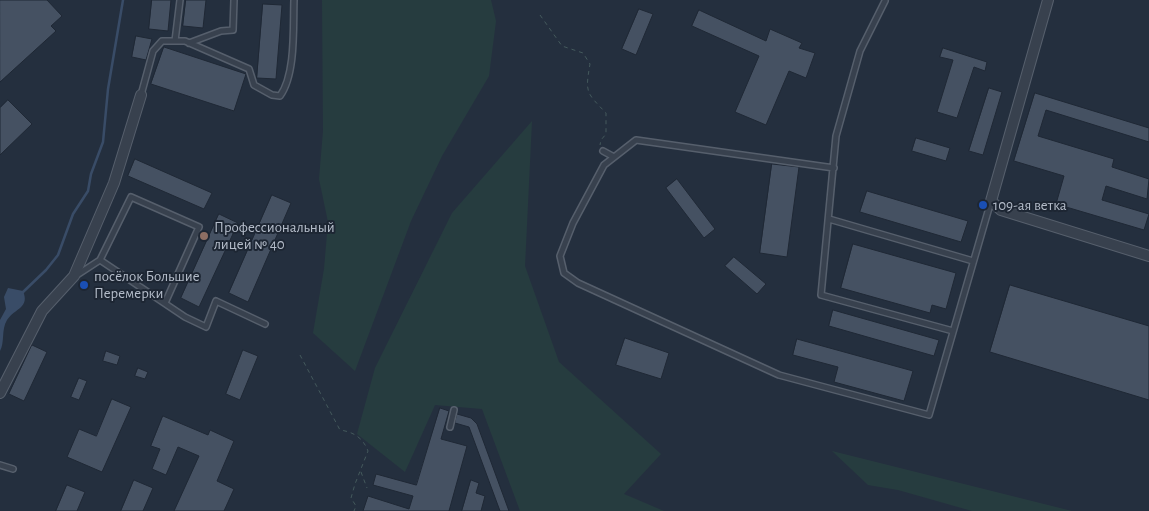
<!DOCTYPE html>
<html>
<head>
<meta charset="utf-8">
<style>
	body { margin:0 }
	canvas { display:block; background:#242f3e }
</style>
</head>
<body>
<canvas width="1149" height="511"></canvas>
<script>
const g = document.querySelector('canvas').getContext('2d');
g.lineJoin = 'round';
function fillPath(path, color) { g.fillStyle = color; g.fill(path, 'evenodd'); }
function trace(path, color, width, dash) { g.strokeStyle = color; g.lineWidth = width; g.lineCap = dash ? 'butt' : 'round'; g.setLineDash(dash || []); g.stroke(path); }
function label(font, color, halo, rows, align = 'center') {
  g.font = font + ' "Alegreya Sans",sans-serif'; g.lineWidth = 4; g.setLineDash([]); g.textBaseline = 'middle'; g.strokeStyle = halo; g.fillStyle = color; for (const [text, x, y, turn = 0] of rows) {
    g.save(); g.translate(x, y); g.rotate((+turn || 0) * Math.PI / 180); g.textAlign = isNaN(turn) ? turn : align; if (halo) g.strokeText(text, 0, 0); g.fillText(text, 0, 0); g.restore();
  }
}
const green = new Path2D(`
	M322,0H491L496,21L489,76L442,156L411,221L355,371L313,333L324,269L328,222L319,179L323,131Z
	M532,121L525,266L559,362L661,454L624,494L664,511H520L482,409L435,405L405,472L357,434L375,368L452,213Z
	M832,451L1072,511H972L898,490L868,485Z`);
const water = new Path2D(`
	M8,288L23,291C30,308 15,308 7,320C1,330 5,342 0,351V320L6,309L4,297Z`);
const stream = new Path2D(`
	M22,293L46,270L58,255L73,214L88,191L91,174L103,142L108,89L123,0`);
const building = new Path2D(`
	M0,0H47L62,16L51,26L56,31L0,82Z
	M152,0H171L168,31L149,29Z
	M186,0H206L203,28L183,26Z
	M263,4L282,5L276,79L257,78Z
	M639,9L653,14L636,55L622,49Z
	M699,10L766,41L770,29L802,43L799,48L815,53L806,78L789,71L766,125L735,112L759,56L692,26Z
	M136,36L152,39L146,60L132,57Z
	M164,47L246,74L234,111L151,84Z
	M943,48L987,62L985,71L974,67L957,118L937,112L953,60L940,57Z
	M989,88L1002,92L983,155L969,151Z
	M1035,93L1149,128V142L1046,110L1038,136L1114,159L1112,167L1149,179L1147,199L1106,186L1102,200L1149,214L1144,230L1056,204L1064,176L1014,161Z
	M8,100L32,124L0,155V108Z
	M916,138L950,148L946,161L912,151Z
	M135,159L212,193L204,209L128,176Z
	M772,164L799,167L787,257L760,253Z
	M677,179L715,229L704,238L666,188Z
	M867,191L968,221L961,242L860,212Z
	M272,195L291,203L248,302L229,293Z
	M219,214L238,223L199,307L181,298Z
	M853,244L956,273L946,309L932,305L930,313L841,288Z
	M734,257L766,284L757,294L725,266Z
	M1010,285L1149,326V400L990,352Z
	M833,310L939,340L934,356L829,326Z
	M625,338L669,353L661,379L616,365Z
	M797,339L913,371L904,401L834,382L838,367L793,355Z
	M32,345L47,352L24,401L9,394Z
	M243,350L258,356L240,400L226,394Z
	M106,351L120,356L117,365L103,361Z
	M138,368L148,372L145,379L135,376Z
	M79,378L87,381L79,400L71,397Z
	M112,399L131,407L102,472L67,457L79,429L96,436Z
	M440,408L449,411L441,439L467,446L449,511H363L368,496L409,509L413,496L373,485L376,474L416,485Z
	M457,414L471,418L477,424L509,511H500L469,427L455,423Z
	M163,416L208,435L210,430L234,441L217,481L234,489L224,511H174L199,456L178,447L166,475L152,469L160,449L151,446Z
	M134,480L153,488L143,511H121Z
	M471,480L479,483L476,493L485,496L481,511H462Z
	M67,485L85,492L77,511H56Z`);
const path = new Path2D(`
	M540,15L562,46L583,53L590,64C585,93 586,92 606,113V134L601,140L600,145
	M300,355L340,430C354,432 363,438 368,451L355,484L351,498L356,506L354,511
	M361,472L367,488`);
const service = new Path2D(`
	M885,1L860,51L836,136L821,295L953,331
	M175,41L180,0
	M189,43L221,31L233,30L234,0
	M141,95L153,51L162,41H185L249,69L254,85L272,95L280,96C296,74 293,27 294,0
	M603,151L614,157
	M834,168L636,140L604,165L573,223L560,256L564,273L578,283L779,375L929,415L991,201
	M829,219L973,261
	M100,260L131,197L199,227L165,303
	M77,275L100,260L185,317L206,327L216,301L265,324
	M450,427L454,410
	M0,465L13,469`);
const minor = new Path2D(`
	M1048,0L991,201L1001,210L1149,256
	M0,393L42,311L74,276L114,183L141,95`);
const markers = [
	[983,205,5,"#1a4fb4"],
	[204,236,5,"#8d6e63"],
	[84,285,5,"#1a4fb4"]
];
const poiNames = [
	["109-ая ветка",993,205],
	["Профессиональный",214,227],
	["лицей № 40",214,244],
	["посёлок Большие",94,276],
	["Перемерки",94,293]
];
fillPath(green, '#263c3f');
fillPath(water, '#394c67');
trace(stream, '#394c67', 2.5);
fillPath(building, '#455162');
trace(building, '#1f2835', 1);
trace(service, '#565f6c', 8);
trace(minor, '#565f6c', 12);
trace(path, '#44595c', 1, [4, 4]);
trace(service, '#38414e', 5);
trace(minor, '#38414e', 10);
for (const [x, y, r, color] of markers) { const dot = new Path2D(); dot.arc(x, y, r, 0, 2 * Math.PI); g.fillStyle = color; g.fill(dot); trace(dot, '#1d2633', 2); }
label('15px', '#b4bcc9', '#1d2633', poiNames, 'left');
</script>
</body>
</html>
